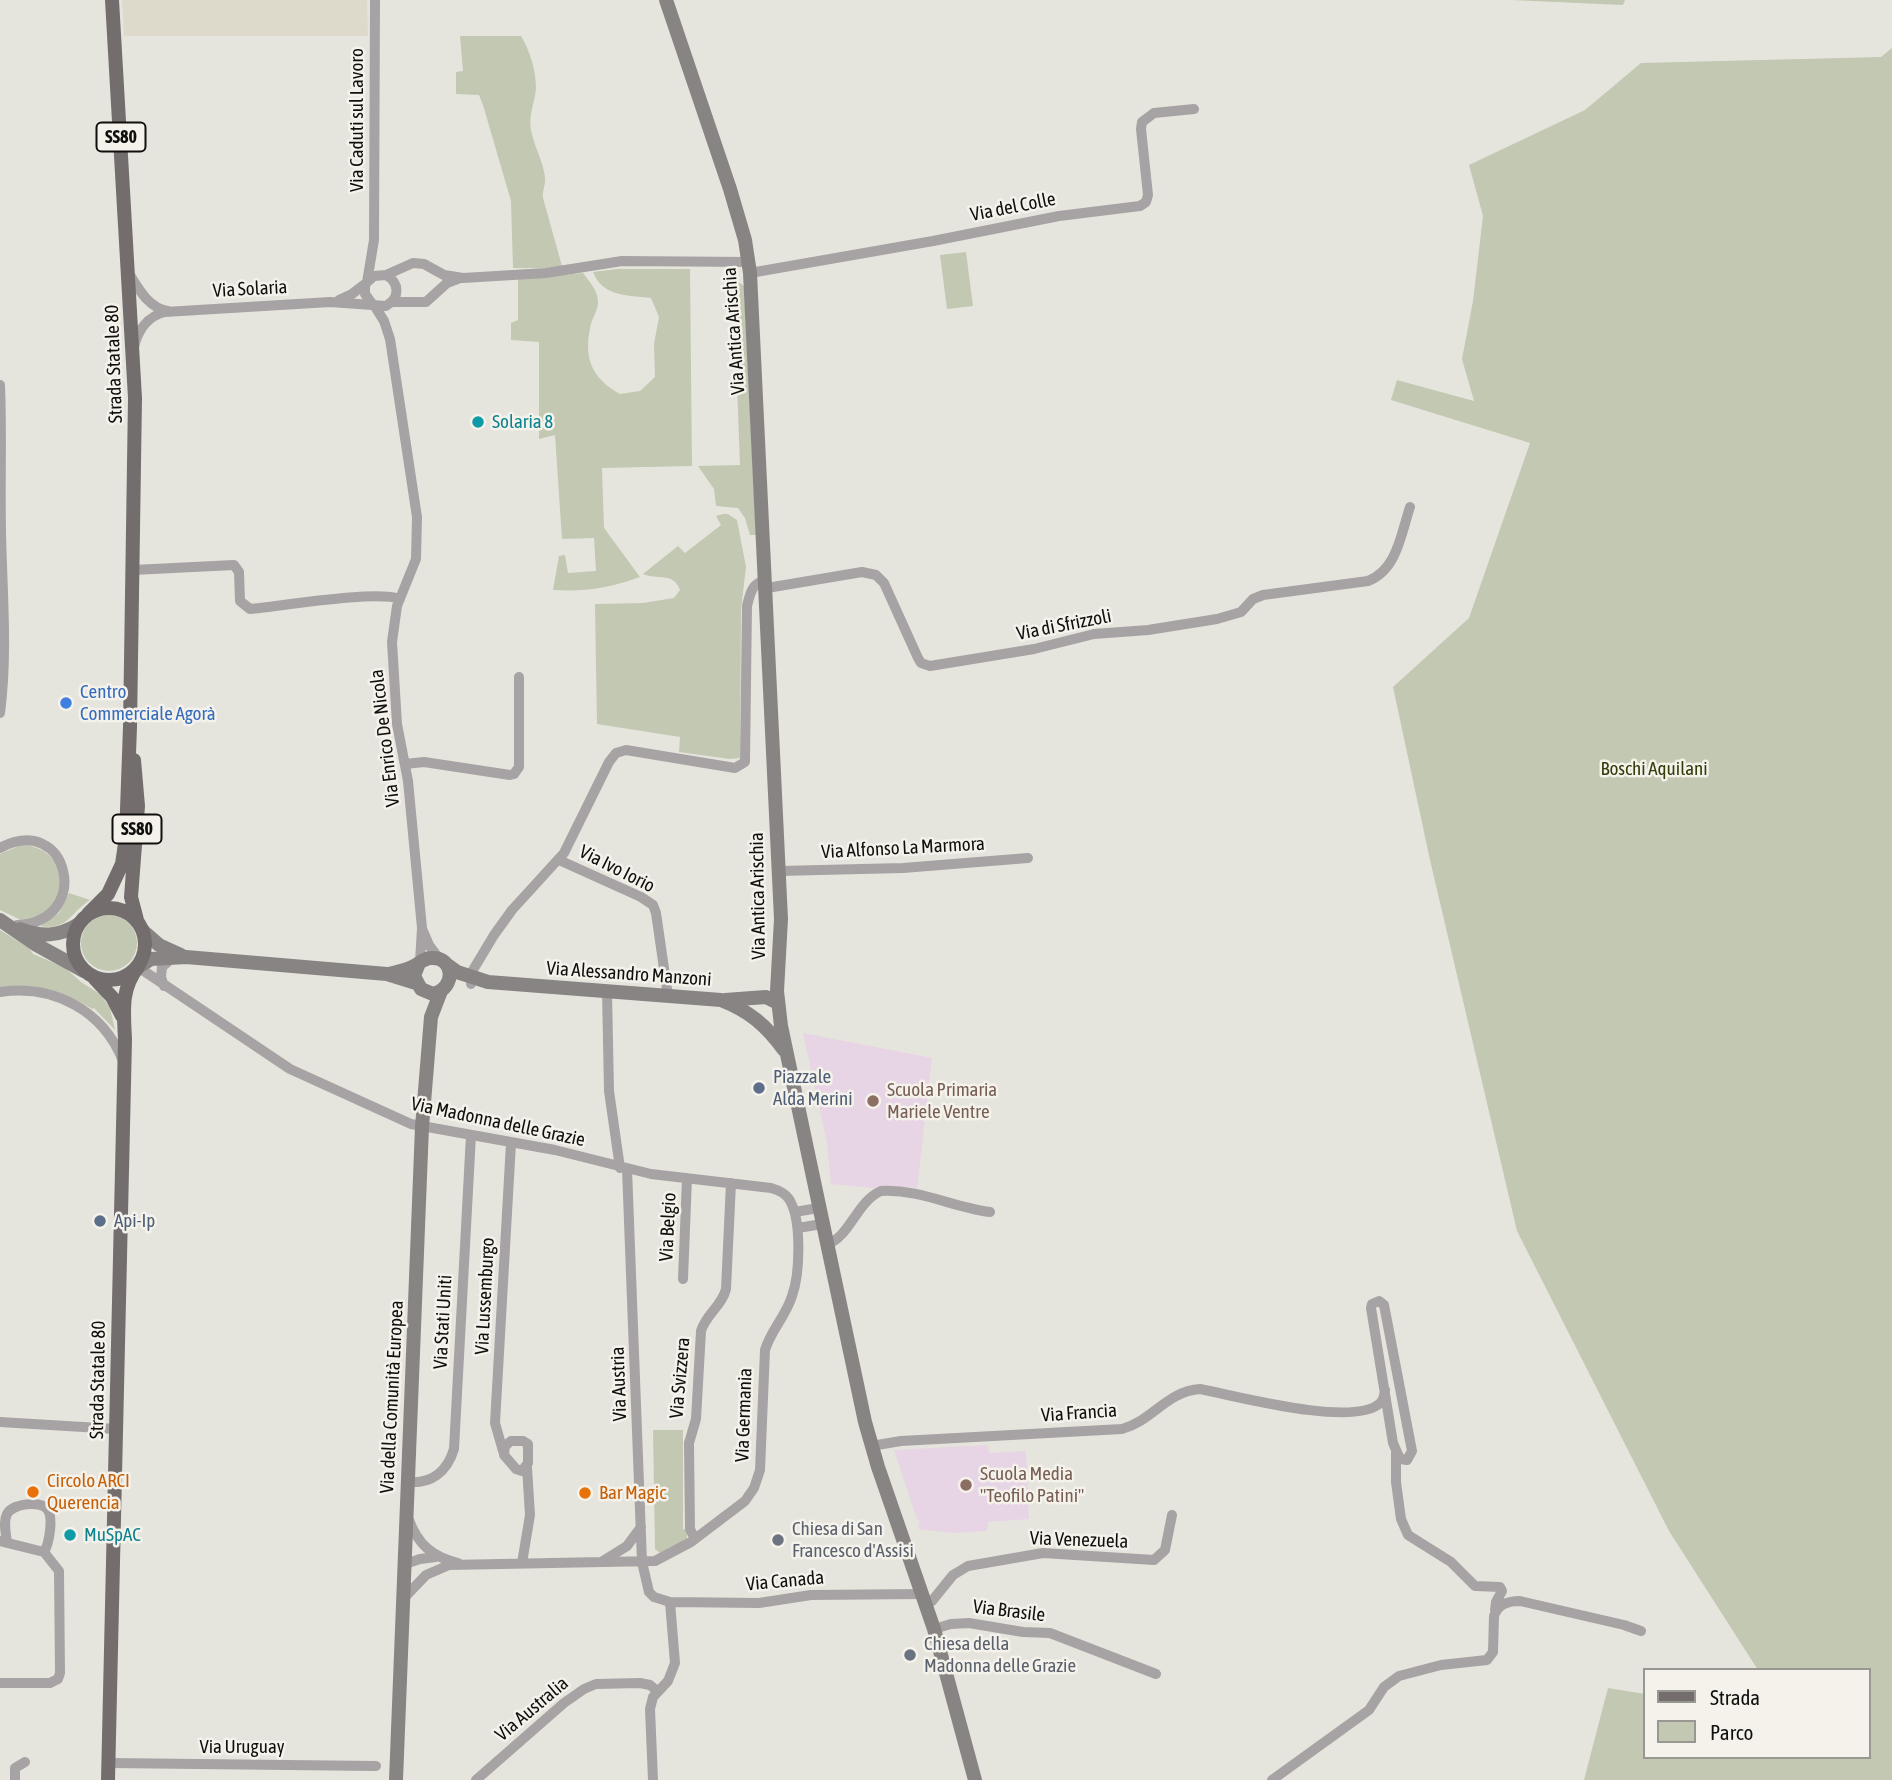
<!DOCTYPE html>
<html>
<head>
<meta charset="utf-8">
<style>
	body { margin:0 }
	#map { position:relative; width:1892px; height:1780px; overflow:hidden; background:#e6e5dd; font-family:"Asap Condensed",sans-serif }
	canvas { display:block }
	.legend { position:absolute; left:1643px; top:1668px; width:228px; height:91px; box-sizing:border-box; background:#f4f2eb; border:2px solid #999792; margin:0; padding:9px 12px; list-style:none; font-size:21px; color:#100f0d }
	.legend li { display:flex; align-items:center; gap:14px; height:35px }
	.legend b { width:35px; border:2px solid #999792 }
</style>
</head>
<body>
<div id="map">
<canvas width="1892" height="1780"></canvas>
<ul class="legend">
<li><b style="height:9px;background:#746d6e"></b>Strada</li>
<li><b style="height:19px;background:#c2c8b2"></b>Parco</li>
</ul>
</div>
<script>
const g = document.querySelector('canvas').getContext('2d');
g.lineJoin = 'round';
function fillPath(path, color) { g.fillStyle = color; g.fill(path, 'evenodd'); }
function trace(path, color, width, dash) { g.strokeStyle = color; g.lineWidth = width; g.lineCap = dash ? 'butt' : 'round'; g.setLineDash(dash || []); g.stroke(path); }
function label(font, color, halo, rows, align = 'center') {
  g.font = font + ' "Asap Condensed",sans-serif'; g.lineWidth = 5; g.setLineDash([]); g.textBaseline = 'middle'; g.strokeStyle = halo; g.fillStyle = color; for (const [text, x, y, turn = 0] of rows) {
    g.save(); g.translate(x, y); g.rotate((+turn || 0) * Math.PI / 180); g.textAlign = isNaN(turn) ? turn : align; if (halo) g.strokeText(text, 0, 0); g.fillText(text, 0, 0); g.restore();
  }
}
const built = new Path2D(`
	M122,0H367L368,36H124Z`);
const education = new Path2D(`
	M803,1033L932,1058L917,1188L883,1186L872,1188L831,1184L827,1143Z
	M988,1445L989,1453L1026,1451L1029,1519L988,1522L987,1531L953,1533L918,1529L920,1522L916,1517L894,1450Z`);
const green = new Path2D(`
	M1511,0H1625L1623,5Z
	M460,36H521C530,51 536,71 536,88C535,102 528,115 531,130C534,146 543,161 545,177C546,184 542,191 543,198L562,266L547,268H513L511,201L483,105L479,95L456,94V72L463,71Z
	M1892,48V1780H1584L1608,1688L1645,1694V1757H1869V1670H1758L1669,1531L1517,1231L1430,860L1393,687L1469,618L1530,443L1391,400L1397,380L1474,401L1462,359L1473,301L1483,216L1469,165L1585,110L1641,63L1881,57Z
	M966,252L973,306L947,309L940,255Z
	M617,269H690L692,466L602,468L604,528L640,577C610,588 584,592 553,590L559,556L565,555L568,573L596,571L594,538L562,539L555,435L539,439V342L511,340V323L518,320V279L583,273C589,281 599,292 598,303C598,309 593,317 591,324C583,357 591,378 620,394L640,391L655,377L654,344L659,317L651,298C627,295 603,297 593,272Z
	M733,278L744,286L756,535H750L745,518L738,508L716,506L714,489L698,466L740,465Z
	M723,514H728L737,520L746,567L741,610L740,758L730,759L679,752L680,737L597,724L595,604L643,603L674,598L680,590C674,572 657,580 643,574L678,546L685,553L721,525L716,516Z
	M21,845C59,846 74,885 47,911C41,917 29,918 21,920L0,910V854Z
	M69,893L90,900C70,913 67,931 40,926L59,913Z
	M81 943a28 28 0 1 1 56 0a28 28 0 1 1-56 0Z
	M0,930L29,948L33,954L64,967L81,982L100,994L110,1008L115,1030L94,1008L92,1009C64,991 33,981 0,988Z
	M653,1430H683V1529L687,1530V1541L665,1557L655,1549Z`);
const street = new Path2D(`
	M750,273L933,241L1059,216L1140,206L1146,202L1148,195L1141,129L1142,122L1154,113L1194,109
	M130,275C139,290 149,308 168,311
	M386,275L413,263L424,264L444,275L463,278L546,273L622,261L749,262
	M367,282L374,240L375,0
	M339,300L352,294L365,284
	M392,302H426L447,283L460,278
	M374,305L384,321L390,339L417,517L416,559L397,606L392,642L397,724L408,781L422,928L420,962
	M134,347C138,330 148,316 165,312L330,302L386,306C400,298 400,283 386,275L374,276L365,284V294L373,305
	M0,385C2,434 0,482 1,530C2,591 8,652 0,713
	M133,570L234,565L239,572L240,601L250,609C282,606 376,590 400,599
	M767,588L862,572L876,575L884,583L918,658L921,663L930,666L1034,649L1094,634L1148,630L1217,619L1241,612L1253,599L1263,595L1368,581C1397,570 1401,534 1410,507
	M405,764L424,762L510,775L514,774L519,767V677
	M0,848C69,811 94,922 17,925
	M559,860L641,897L653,905L656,913L668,996
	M779,871L903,868L1028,858
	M423,931L429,945L440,960
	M138,967L290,1069L411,1124L555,1150L651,1174L771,1188C778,1190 785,1193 789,1199C802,1219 800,1274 792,1296C786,1316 771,1330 765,1350L760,1470L754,1488L745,1501L691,1542L655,1561L449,1565L426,1575L404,1598
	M471,984L473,970L494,935L512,910L564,853L609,762L616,753L626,750L735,768L745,762L747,606C750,594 752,582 766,581
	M164,986L161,977L162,967L172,958
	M607,991L609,1091L620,1168
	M0,992C53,984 103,1010 123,1061
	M627,1169L642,1562L649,1592L654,1597L670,1602L759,1603L811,1595L923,1594
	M795,1212L818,1208
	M798,1228L822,1224
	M826,1245C851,1236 856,1202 881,1191C920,1189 952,1207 990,1212
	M683,1279L687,1178
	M1379,1301L1384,1305L1412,1451L1407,1460L1400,1459L1393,1443L1371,1308L1372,1304Z
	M0,1422L116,1429
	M511,1441H523L528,1444V1463L522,1471L516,1469L504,1455L505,1446Z
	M871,1446L901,1441L1122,1429C1152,1421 1167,1391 1200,1389C1236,1396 1351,1427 1379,1404C1384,1401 1384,1395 1385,1390
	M503,1451L495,1423L511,1143
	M1396,1453V1482L1401,1519L1408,1535L1451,1562L1475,1586L1500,1587L1502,1591L1496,1602L1495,1610
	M408,1482C431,1484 447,1472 454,1449L471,1135
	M409,1520C418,1545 433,1557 458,1563
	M695,1539L690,1529L689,1443L696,1419L701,1331C706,1314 722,1306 726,1289L731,1183
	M0,1541L44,1552L59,1571L60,1673L58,1679L50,1683H0
	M7,1542C6,1534 3,1522 7,1514C12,1504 40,1500 47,1509C54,1517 49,1544 44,1552
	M603,1561L627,1546L641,1527
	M522,1563L530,1515L527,1467
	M405,1564L420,1559L436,1557
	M926,1604L932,1601L953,1575L968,1566L1043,1553L1154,1560L1165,1550L1172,1515
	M934,1629L951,1624L969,1623L1023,1632L1050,1633L1156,1674
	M109,1763L376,1766
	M15,1780V1768L25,1762
	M476,1780L564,1703L584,1689L596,1684L640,1683L650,1685L657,1691
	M653,1780L650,1709L653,1697L668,1681L675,1663L670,1602
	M1272,1780L1369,1710L1384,1687L1399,1676L1441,1665L1487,1660L1493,1652L1494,1616C1498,1604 1508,1601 1520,1601L1624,1625L1641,1631`);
const secondary = new Path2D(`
	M666,0L730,189L745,240L750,273L781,919L777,991L781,1026L865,1422L878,1467L934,1629L975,1780
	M0,920L35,944L84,971
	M20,929C42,937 58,937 79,924
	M143,931L159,945L181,955
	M446,964L457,972L488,982L721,1000C749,1011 766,1025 784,1050
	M138,967L151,959L186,957L387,974L416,983
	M389,974C398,972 408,970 416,965C421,962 425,958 431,958C454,956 457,988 433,994L421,989L414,976L419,963
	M725,1000L766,997L778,1003
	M396,1780L422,1127L431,1017L441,991`);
const primary = new Path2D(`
	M134,760L138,806L131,897L137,920
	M73 944a36 36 0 1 1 72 0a36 36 0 1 1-72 0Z
	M88,914L108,894L122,864L126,837L130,727L135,398L112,0
	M95,979L112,997L122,1016
	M108,1780L125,1040C124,1013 120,990 138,967`);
const markers = [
	[478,422,7,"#0f9aa8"],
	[66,703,7,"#3f7fe0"],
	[759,1088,7,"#5c6f8a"],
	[873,1101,7,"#8d6e63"],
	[100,1221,7,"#5c6f8a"],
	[966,1485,7,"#8d6e63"],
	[33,1492,7,"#e8710a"],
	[585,1493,7,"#e8710a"],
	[70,1535,7,"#0f9aa8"],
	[778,1540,7,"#6b7280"],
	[910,1655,7,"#6b7280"]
];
const shields = [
	[121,137,49],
	[137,829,49]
];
const shieldNames = [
	["SS80",121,137],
	["SS80",137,829]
];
const streetNames = [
	["Via Caduti sul Lavoro",357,120,-90],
	["Via del Colle",1013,207,-11],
	["Via Solaria",250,289,-3],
	["Via Antica Arischia",734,331,-94],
	["Strada Statale 80",114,364,-92],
	["Via di Sfrizzoli",1064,625,-11],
	["Via Enrico De Nicola",385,738,-97],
	["Via Alfonso La Marmora",903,848,-3],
	["Via Ivo Iorio",617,869,27],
	["Via Antica Arischia",758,896,-91],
	["Via Alessandro Manzoni",629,974,4],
	["Via Madonna delle Grazie",498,1122,12],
	["Via Belgio",668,1227,-87],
	["Via Lussemburgo",485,1296,-87],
	["Via Stati Uniti",443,1322,-87],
	["Via Svizzera",680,1378,-85],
	["Strada Statale 80",98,1380,-89],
	["Via Austria",619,1384,-92],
	["Via della Comunità Europea",392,1397,-87],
	["Via Francia",1079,1413,-4],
	["Via Germania",744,1415,-88],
	["Via Venezuela",1079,1540,2],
	["Via Canada",785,1581,-5],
	["Via Brasile",1009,1611,7],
	["Via Australia",532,1709,-40],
	["Via Uruguay",242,1747]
];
const cultureNames = [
	["Solaria 8",492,422],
	["MuSpAC",84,1535]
];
const shopNames = [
	["Centro",80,692],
	["Commerciale Agorà",80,714]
];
const parkNames = [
	["Boschi Aquilani",1654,769]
];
const serviceNames = [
	["Piazzale",773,1077],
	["Alda Merini",773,1099],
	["Api-Ip",114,1221]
];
const educationNames = [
	["Scuola Primaria",887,1090],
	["Mariele Ventre",887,1112],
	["Scuola Media",980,1474],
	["\"Teofilo Patini\"",980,1496]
];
const foodNames = [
	["Circolo ARCI",47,1481],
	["Querencia",47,1503],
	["Bar Magic",599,1493]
];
const worshipNames = [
	["Chiesa di San",792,1529],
	["Francesco d'Assisi",792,1551],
	["Chiesa della",924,1644],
	["Madonna delle Grazie",924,1666]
];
fillPath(built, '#dddacb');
fillPath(education, '#e7d4e4');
fillPath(green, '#c2c8b2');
trace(street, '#a7a3a4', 10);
trace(secondary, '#898484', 14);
trace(primary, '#746d6e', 14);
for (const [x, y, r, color] of markers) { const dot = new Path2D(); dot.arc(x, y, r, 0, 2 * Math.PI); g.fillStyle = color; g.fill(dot); trace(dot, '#f4f2eb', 2.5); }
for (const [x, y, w] of shields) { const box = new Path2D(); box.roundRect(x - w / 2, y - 14.5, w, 29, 5); g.fillStyle = '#f4f2eb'; g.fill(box); trace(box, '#100f0d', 2); }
label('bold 18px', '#100f0d', null, shieldNames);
label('19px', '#100f0d', '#f4f2eb', streetNames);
label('19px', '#0d838f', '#f4f2eb', cultureNames, 'left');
label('19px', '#366cbe', '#f4f2eb', shopNames, 'left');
label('19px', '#333d08', '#f4f2eb', parkNames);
label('19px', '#4e5e75', '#f4f2eb', serviceNames, 'left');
label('19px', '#785e54', '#f4f2eb', educationNames, 'left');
label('19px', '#c56008', '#f4f2eb', foodNames, 'left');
label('19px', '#5b616d', '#f4f2eb', worshipNames, 'left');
</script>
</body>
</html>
